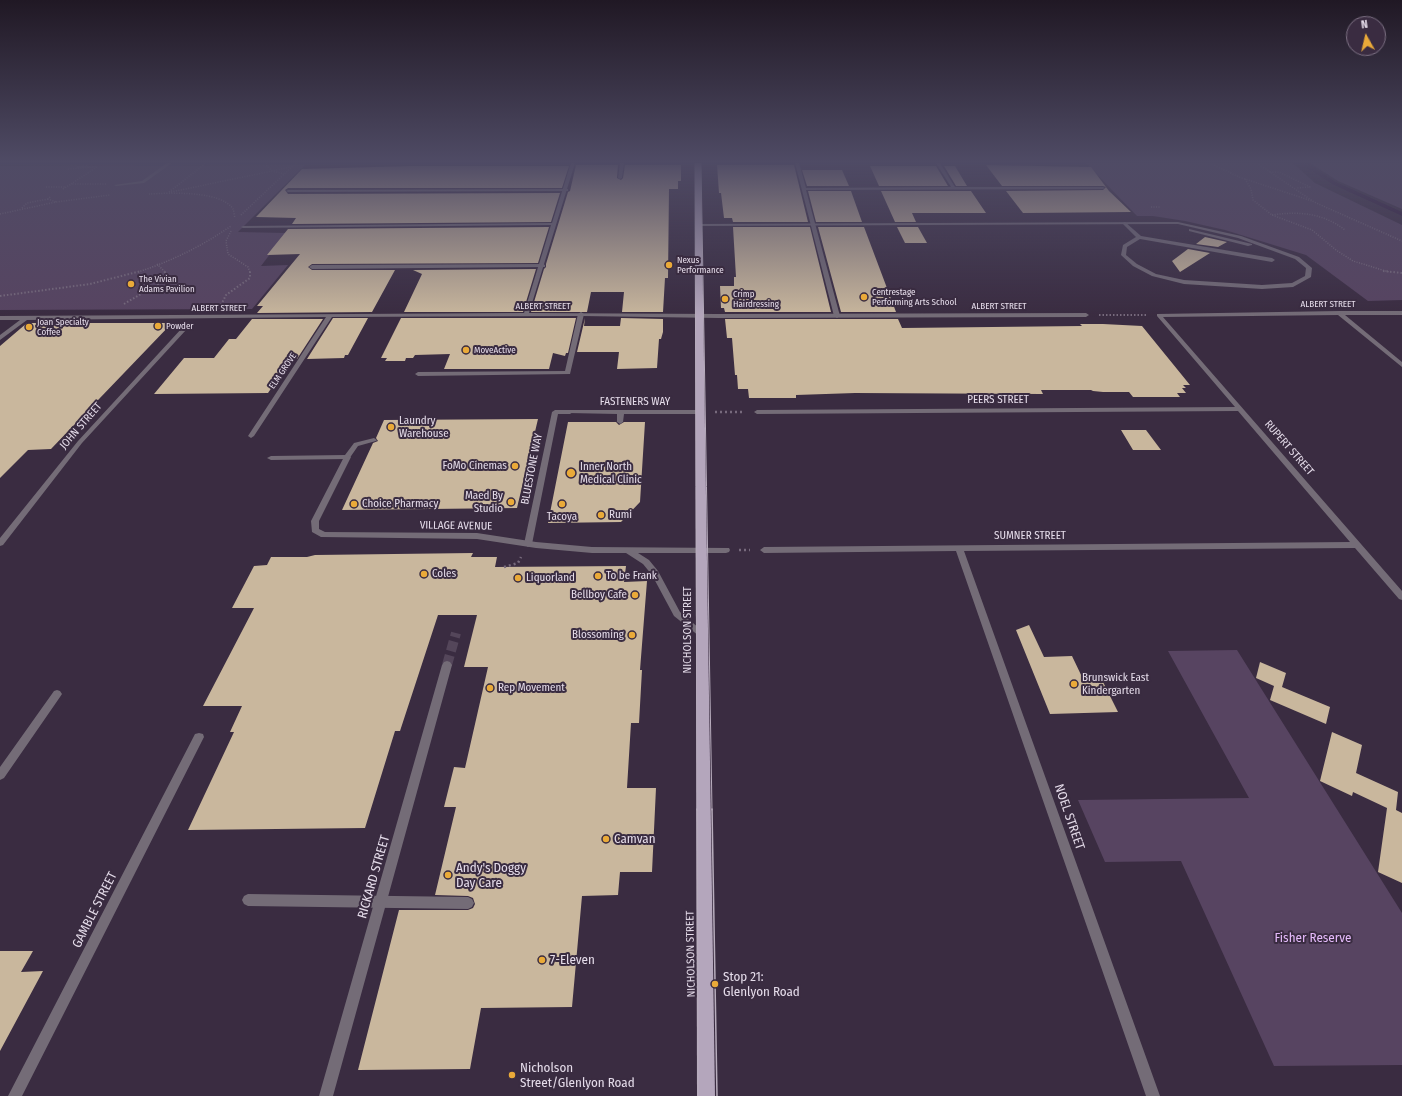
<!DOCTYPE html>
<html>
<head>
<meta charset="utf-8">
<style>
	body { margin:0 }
	#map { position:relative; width:1402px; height:1096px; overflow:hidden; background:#3a2c41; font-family:"Fira Sans Condensed",sans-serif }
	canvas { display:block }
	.north { position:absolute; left:1346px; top:16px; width:40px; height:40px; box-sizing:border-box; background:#3a2c41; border:1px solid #7e7285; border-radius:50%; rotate:352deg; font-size:11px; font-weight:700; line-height:16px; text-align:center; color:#e5dcea }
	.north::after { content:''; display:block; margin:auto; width:14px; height:18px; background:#eaaa39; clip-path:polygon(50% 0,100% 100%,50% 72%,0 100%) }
</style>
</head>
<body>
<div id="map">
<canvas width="1402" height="1096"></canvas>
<div class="north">N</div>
</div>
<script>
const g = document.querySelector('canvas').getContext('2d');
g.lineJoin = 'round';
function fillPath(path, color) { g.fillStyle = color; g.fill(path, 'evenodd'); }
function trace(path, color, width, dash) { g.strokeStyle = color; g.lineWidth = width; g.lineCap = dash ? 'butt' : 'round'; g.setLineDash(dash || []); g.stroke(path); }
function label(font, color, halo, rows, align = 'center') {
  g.font = font + ' "Fira Sans Condensed",sans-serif'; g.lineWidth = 4; g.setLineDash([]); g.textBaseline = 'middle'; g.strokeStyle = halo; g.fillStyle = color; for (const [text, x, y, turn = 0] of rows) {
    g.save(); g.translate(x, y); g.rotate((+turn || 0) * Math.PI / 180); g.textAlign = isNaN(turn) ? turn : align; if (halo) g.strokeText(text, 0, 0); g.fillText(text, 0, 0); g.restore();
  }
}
const green = new Path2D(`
	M1086,163H1293L1315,183L1402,225V300L1368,301L1306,255L1225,230L1185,221L1153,216H1137Z
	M1310,163H1402V209L1338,181Z
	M305,165L238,232L286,233L261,266L288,265L252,309L0,310V166Z
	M1237,650L1402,913V1065L1274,1066L1181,861L1105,862L1078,800L1249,798L1168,651Z`);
const stream = new Path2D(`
	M1303,163L1334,183L1402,214`);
const building = new Path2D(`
	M576,165H618L617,178L621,180L623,178L625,165H681V181H678V189H669L668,278H665L663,312H622L624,292H591L587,312H531L544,269L546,267V264L568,192L570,191Z
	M717,165H794L808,222H733L732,218H724L721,193H719Z
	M986,165L1091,167L1109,191L1131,212L1023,213L1006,191L1103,190L1106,187L1103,186H1002Z
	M411,166H569L562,188H288L285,190L288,194L560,193L551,222L292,224L296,218L256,217L302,169Z
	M870,166H936L948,186H879Z
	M944,166H955L967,186H956Z
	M802,170H842L849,186H807Z
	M808,191H851L862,222H816Z
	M881,191H971L986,213H912L916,222H895Z
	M549,227L538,263L312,264L308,267L312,270H395L372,312L257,313L263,306H257L300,254L267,255L288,229Z
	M733,227H810L831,312H725L724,308H721L720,286H734V277H736Z
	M818,227H864L896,312H841Z
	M897,227H918L927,243H905Z
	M1205,237L1227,242L1218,247L1196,244Z
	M1188,249L1210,253L1180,272L1172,261Z
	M536,269L523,312H404L422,274L413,270Z
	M333,318H368L348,355H345L344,358L307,359Z
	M401,318H576L568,353H566L565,356L553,353L549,369H444L450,354L415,355L413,358H406L405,361H385L387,358H381Z
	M585,318L584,326H620L621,318L663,319V332L661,339H659L657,368L617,369L619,352H577Z
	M252,319H323L297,359H291L268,393L154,394L184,358H214L229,339H236Z
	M725,319H898L902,328L1082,326L1080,324H1103L1142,326L1190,385H1183L1186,388H1182L1186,393H1177L1180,397H1133L1129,392H1103L1093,391L1091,390H1041L1043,394L855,393L796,395V398H749L748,389H738L737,375H735L732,338H727Z
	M27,323H172L51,449L28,450L0,478V346Z
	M538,419L517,508L342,510L373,443L378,441L376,438L384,420Z
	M568,422H616L619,425L624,422H645L640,502L621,522L548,523Z
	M1121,430H1146L1161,450H1133Z
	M473,553L471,557H497L495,567L626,566L624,582L647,581L640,670H642L639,723H631L627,788H656L652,872H620L618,895L582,896L572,1007L481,1008L470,1069L358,1070L399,910H468L473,908L475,904L473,898L468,896L435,895L456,807H444L454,767L465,768L488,667H464L477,615H438L400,731H395L365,828L188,830L234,732H230L242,706H203L254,608H232L254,566L267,565L271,557H307L315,555Z
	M1029,625L1044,657L1072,656L1083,679L1101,678L1118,712L1050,714L1016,630Z
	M1260,662L1286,673L1282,687L1330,707L1326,724L1270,700L1274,686L1256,678Z
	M1332,732L1362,745L1356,773L1398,792L1396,810L1402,813V883L1378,872L1387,808L1353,792L1352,796L1320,781Z
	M0,951H33L21,972L43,971L0,1051Z`);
const minorTunnel = new Path2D(`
	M447,665L456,633`);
const pathFar2 = new Path2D(`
	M267,163L266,165L272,171L284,174
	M1210,163L1239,177L1312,201
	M1257,163L1314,202L1402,241
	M92,167H97L71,184H106
	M68,169L93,167H77L88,165
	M1270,172H1279L1310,187L1296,188
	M1245,179L1251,189L1253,200L1272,215L1312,230L1336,250L1353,261L1389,272
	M46,187H65
	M63,189L71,184
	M169,192L206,163
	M171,192L291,167
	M149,194C168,193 221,190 233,209C234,211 234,215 235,218
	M50,197L48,199L56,202
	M1151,207H1161
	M22,208L27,203L48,199
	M0,214L56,202L110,195
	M241,215L296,163
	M1272,215C1299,211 1323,213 1345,230
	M231,231L226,241L228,254L248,267L250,272
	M157,264L165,272
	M138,272C172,261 202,246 231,226`);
const pathFar1 = new Path2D(`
	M1383,271L1402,273
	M0,296L90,284L141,271
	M124,304L160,283L165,272L164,271
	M221,305L226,295L250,278V271
	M1099,315H1146`);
const path = new Path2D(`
	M715,412H744
	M739,550H750
	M504,567L518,563L521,557`);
const service = new Path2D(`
	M167,163H172L144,183L116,186L114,185L142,181Z
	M620,163H624L622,178L620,179L618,178Z
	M795,163H799L806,188L951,187L936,163H940L955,187H1103L1105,188L1103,189L806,190L840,316L837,318L834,316Z
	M566,189H568V191L288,192L286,191L288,190Z
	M1125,222L1141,236L1272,258L1275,260L1272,262L1140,239L1127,247L1126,255L1137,264L1156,274L1184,280L1262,285L1292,283L1305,276L1306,268L1295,259L1238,238L1178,224H1159L1157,223L1159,222H1178L1241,236L1299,257L1312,268L1311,277L1293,287L1262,289L1184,284L1152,276L1133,266L1121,255L1123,245L1136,237L1123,224V223Z
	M1189,229L1252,244V245L1248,246L1189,231Z
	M543,264L545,265V267L312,269L309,267L312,265Z
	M581,312L584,314L570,374L418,376L415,374L418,372L565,371L578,314Z
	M570,410H700L703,412L700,414H624L623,422L620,424L617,422V414L568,413L567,412Z
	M374,438L377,440L376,441L358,446L349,459H347L271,460L267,458L271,456L345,455L354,443Z
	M57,690L60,691L62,694L60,697L4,778L0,780V767L54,691Z
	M248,894L468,897L472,899L474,903L472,907L468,909L248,906L244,904L242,900L244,896Z`);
const pedestrian = new Path2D(`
	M555,410H570L573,412L570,414H558L532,544L528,547L524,544L552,412Z`);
const minor = new Path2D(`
	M571,163H575L529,313L718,314L1086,313L1089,315L1086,317L718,318L581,316L332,317L254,436L251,438L248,436L326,317L27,320L0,340V335L20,320H0V316L524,313L551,225L243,228L241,227L243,226L552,223Z
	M1159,222L1161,223V224L698,226L696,225L698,224Z
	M1339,311H1402V315H1345L1402,362V367L1338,315L1163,317L1402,591V600L1399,599L1355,548L964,551L1160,1096H1146L956,551L764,553L760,550L764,547L1350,542L1238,411L757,414L754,412L757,410L1235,407L1157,316V314Z
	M184,327L186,328V330L82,443L3,545L0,546V538L78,441L182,328Z
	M345,455H347L351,457L319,521V529L325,532L477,533L536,542L592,547L729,548L730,550L729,552L726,553H638L649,560L658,571L680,612L706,634L705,636H699L674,616L652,575L643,564L626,553H592L536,548L477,539L321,537L312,532L311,521Z
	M447,661L450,662L452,665L333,1096H319L442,665L444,662Z
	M199,733L203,734L204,737L22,1096H8L195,734Z`);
const primary = new Path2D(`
	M695,163H701L715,1096H697Z`);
const tramFar1 = new Path2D(`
	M695,163L697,810
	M701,163L712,810`);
const tram = new Path2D(`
	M697,809L698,1096
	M712,809L717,1096`);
const markers = [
	[669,265,4,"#eaaa39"],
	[131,284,4,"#eaaa39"],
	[864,297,4,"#eaaa39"],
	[725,299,4,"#eaaa39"],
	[158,326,4,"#eaaa39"],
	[29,327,4,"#eaaa39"],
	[466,350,4,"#eaaa39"],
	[391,427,4,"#eaaa39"],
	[515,466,4,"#eaaa39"],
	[571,473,5,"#eaaa39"],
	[511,502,4,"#eaaa39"],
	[354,504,4,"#eaaa39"],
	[562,504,4,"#eaaa39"],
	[601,515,4,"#eaaa39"],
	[424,574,4,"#eaaa39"],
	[598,576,4,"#eaaa39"],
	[518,578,4,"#eaaa39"],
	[635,595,4,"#eaaa39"],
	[632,635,4,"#eaaa39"],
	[1074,684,4,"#eaaa39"],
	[490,688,4,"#eaaa39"],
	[606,839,4,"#eaaa39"],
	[448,875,4,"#eaaa39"],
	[542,960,4,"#eaaa39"],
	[715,984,4,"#eaaa39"],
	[512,1075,4,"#eaaa39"]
];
const farPoinames = [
	["Nexus",677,260],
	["Performance",677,270],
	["The Vivian",139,279],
	["Adams Pavilion",139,289],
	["Centrestage",872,292],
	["Performing Arts School",872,302],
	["Crimp",733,294],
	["Hairdressing",733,304],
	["Joan Specialty",37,322],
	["Coffee",37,332],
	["Powder",166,326],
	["MoveActive",474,350]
];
const farStreetnames = [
	["ALBERT STREET",1328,304],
	["ALBERT STREET",543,306],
	["ALBERT STREET",999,306],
	["ALBERT STREET",219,308],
	["ELM GROVE",283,371,-56]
];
const streetNames = [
	["PEERS STREET",998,400],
	["FASTENERS WAY",635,402],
	["JOHN STREET",81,426,-49],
	["RUPERT STREET",1289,448,49],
	["BLUESTONE WAY",532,469,-79],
	["VILLAGE AVENUE",456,526,1],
	["SUMNER STREET",1030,536],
	["NICHOLSON STREET",688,630,-90],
	["NICHOLSON STREET",691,954,-91]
];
const poiNames = [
	["Laundry",399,421],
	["Warehouse",399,434],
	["FoMo Cinemas",507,466,"right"],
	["Inner North",580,467],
	["Medical Clinic",580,480],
	["Maed By",503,496,"right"],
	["Studio",503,509,"right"],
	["Choice Pharmacy",362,504],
	["Rumi",609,515],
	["Tacoya",562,517,"center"],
	["Coles",432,574],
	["To be Frank",606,576],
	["Liquorland",526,578],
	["Bellboy Cafe",627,595,"right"],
	["Blossoming",624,635,"right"],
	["Brunswick East",1082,678],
	["Kindergarten",1082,691],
	["Rep Movement",498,688]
];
const nearStreetnames = [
	["NOEL STREET",1069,817,71],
	["RICKARD STREET",374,877,-74],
	["GAMBLE STREET",95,910,-63]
];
const nearPoinames = [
	["Camvan",614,839],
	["Andy's Doggy",456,868],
	["Day Care",456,883],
	["7-Eleven",550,960],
	["Stop 21:",723,977],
	["Glenlyon Road",723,992],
	["Nicholson",520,1068],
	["Street/Glenlyon Road",520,1083]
];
const nearParknames = [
	["Fisher Reserve",1313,938]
];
fillPath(green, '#574461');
trace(stream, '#2e163a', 3.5);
fillPath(building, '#c9b79d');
trace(minorTunnel, '#54465a', 10, [10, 4.5]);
trace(pathFar2, '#776a7d', 1.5, [1, 1.5]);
trace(pathFar1, '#776a7d', 2, [1.5, 2]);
trace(path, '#776a7d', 2.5, [2, 3]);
fillPath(service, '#746c77');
fillPath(pedestrian, '#746c77');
fillPath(minor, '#746c77');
fillPath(primary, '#b4a6bc');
trace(tramFar1, '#b8adbd', 1);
trace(tram, '#b8adbd', 1.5);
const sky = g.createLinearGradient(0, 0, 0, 317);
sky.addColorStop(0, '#201824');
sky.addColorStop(0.51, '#4f4b65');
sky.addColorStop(1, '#4f4b6500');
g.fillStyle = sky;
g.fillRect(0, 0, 1402, 317);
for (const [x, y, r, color] of markers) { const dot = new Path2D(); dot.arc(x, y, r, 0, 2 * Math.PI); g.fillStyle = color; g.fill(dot); trace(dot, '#3a2c41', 1.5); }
label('9px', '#e5dcea', '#3a2c41', farPoinames, 'left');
label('9px', '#e5dcea', '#3a2c41', farStreetnames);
label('11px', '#e5dcea', '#3a2c41', streetNames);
label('11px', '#e5dcea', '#3a2c41', poiNames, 'left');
label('13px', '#e5dcea', '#3a2c41', nearStreetnames);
label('13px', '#e5dcea', '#3a2c41', nearPoinames, 'left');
label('13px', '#e5bafb', '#3a2c41', nearParknames);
</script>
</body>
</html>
